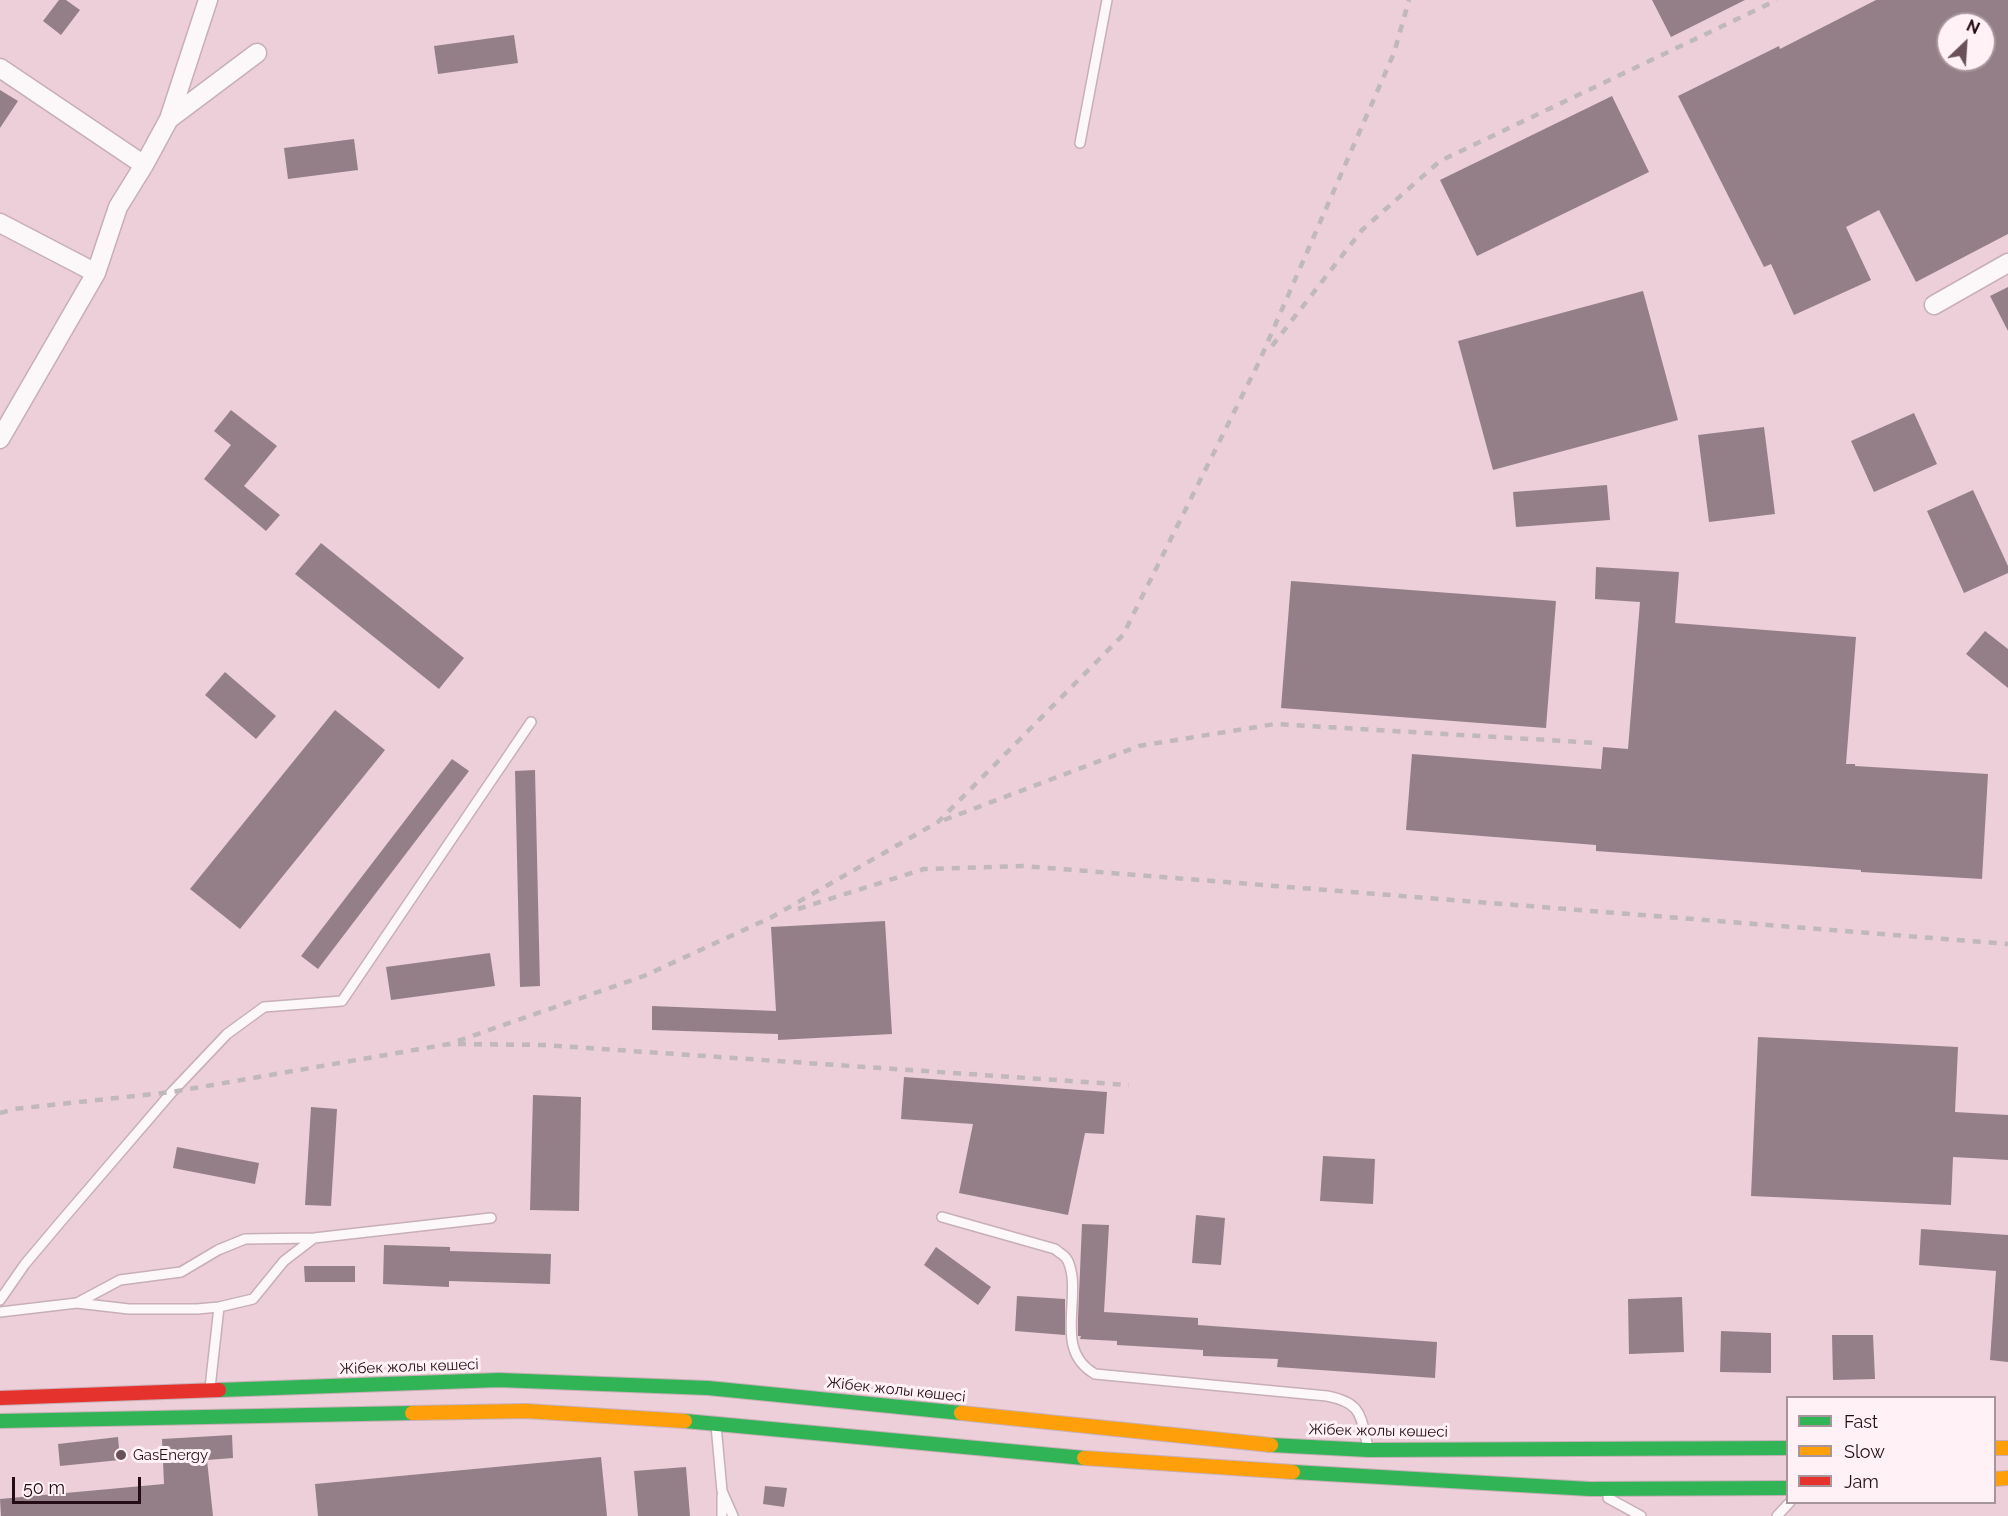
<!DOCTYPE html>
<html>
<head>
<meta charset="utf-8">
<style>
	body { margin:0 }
	#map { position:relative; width:2008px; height:1516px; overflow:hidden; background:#eccfd8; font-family:Raleway,sans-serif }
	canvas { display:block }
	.legend { position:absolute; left:1786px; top:1396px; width:210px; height:108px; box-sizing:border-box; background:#fff1f5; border:2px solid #a7959b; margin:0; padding:8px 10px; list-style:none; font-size:18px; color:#230c14 }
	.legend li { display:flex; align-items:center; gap:12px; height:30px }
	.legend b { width:30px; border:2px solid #a7959b }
	.north { position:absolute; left:1936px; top:12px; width:60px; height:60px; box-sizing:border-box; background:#fff1f5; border:2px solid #a7959b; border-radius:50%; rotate:25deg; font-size:16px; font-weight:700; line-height:24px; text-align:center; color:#230c14 }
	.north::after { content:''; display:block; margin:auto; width:21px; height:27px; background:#695059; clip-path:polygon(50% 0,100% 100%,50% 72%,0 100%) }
	.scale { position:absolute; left:12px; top:1477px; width:129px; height:27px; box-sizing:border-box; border:3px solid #230c14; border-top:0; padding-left:8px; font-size:18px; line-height:21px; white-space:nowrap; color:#230c14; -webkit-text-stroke:4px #fff1f5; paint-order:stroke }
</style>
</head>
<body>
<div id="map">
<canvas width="2008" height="1516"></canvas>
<ul class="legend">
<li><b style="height:8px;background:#30b455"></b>Fast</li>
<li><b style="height:8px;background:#ff9f0a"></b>Slow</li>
<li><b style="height:8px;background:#e5322d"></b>Jam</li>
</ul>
<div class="north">N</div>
<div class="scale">50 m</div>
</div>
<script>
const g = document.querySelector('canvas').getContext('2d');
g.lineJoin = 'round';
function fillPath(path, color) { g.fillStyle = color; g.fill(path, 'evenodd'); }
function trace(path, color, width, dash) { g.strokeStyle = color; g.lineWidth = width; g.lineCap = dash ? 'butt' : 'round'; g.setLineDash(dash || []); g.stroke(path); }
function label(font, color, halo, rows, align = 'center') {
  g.font = font + ' Raleway,sans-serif'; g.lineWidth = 6; g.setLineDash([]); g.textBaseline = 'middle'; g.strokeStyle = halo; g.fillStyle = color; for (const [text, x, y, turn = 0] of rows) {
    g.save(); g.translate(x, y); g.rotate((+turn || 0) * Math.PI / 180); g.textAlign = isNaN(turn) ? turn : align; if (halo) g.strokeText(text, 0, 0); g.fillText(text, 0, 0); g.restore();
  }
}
const building = new Path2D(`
	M59,0H66L80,10L61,35L43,21Z
	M1652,0H1745L1671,37Z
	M1876,0H2008V234L1916,282L1879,210L1846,227L1871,280L1794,315L1771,264L1764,267L1678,96L1779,46L1780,49ZM1948,24H1984V60H1948Z
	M514,35L518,63L438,74L434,46Z
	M0,90L18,101L0,128Z
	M1612,96L1649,172L1477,256L1440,180Z
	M354,139L358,170L288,179L284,148Z
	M2008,287V331L1990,296Z
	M1643,291L1678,420L1493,470L1458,341Z
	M231,410L277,446L244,486L280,515L266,531L204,479L231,445L214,431Z
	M1914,413L1937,464L1874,492L1851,441Z
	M1764,427L1775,514L1709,522L1698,435Z
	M1607,485L1610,520L1516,527L1513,492Z
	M1973,490L2008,566V573L1964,593L1927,511Z
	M321,543L464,658L439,689L295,574Z
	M1596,567L1679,572L1675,623L1856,637L1846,764H1855V766L1988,774L1982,879L1861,872V870L1596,851V845L1406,830L1412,754L1601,769L1603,747L1628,749L1640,602L1595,599Z
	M1291,581L1556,601L1546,728L1281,708Z
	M1985,631L2008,649V688L1966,654Z
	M225,672L276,716L256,739L205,695Z
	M335,710L385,750L240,929L190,889Z
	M452,759L469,771L318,969L301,956Z
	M535,770L540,986L520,987L515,771Z
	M885,921L892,1034L778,1040V1034L652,1030V1006L776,1011L771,927Z
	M490,953L495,986L391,1000L386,967Z
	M1758,1037L1958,1047L1955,1112L2008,1115V1160L1953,1157L1951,1205L1751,1196Z
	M904,1077L1107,1092L1104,1134L1085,1133L1068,1215L959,1193L973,1124L901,1119Z
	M533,1095L581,1097L579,1211L530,1210Z
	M311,1107L337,1109L331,1206L305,1205Z
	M177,1147L259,1163L255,1184L173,1168Z
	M1323,1156L1375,1159L1373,1204L1320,1201Z
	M1196,1215L1225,1218L1221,1265L1192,1263Z
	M1082,1224L1109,1225L1104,1312L1198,1318V1325L1437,1342L1435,1378L1277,1367L1278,1359L1203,1356V1350L1117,1345V1341L1080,1339L1081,1336H1078V1318Z
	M1921,1229L2008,1235V1362L1990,1360L1996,1271L1919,1265Z
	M384,1245L450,1247V1251L551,1254L550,1284L449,1281V1287L383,1284Z
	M936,1247L991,1287L978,1305L924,1265Z
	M304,1266H355V1282H305Z
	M1017,1296L1065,1299V1335L1015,1331Z
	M1682,1297L1684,1352L1629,1354L1628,1299Z
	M1721,1331L1771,1333V1373L1720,1372Z
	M1832,1335H1873L1875,1379L1833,1380Z
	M232,1435L233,1458L207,1460L213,1516H1L0,1499L164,1484L162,1439Z
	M118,1437L120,1460L60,1466L58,1444Z
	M601,1457L607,1516H318L315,1484Z
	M686,1467L690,1516H638L634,1471Z
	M765,1486L787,1488L784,1507L763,1504Z`);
const lane = new Path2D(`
	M1080,143L1107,0
	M942,1217L1055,1249C1058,1252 1064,1255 1066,1258C1070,1263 1071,1270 1072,1276C1076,1312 1058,1353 1095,1374L1327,1396C1363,1403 1360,1416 1368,1447
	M0,1300L25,1264L63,1219L172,1092L227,1034L264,1007L342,1001L531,722
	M77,1303L120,1280L181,1272L218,1250L245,1239L314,1238L491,1218
	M0,1312L77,1303L129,1309H197L219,1307L253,1299L284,1261L314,1238
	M210,1388L219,1307
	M716,1425L722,1491L733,1516
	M1608,1498L1641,1516
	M722,1516V1496
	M1777,1516L1790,1502`);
const street = new Path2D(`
	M0,68L144,165
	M169,119L208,0
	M0,223L96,273
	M1934,305L2008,263
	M0,439L96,273L118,207L144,165L169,119L257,53`);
const fast = new Path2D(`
	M219,1390L499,1380L708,1388L961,1413
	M0,1421L412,1413
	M685,1421L1084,1458
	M1271,1445L1369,1450L1788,1448
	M1293,1472L1590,1489L1788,1488`);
const slow = new Path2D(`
	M412,1413L526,1411L685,1421
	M961,1413L1271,1445
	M1994,1448H2008
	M1084,1458L1293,1472
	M1994,1479L2008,1478`);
const jam = new Path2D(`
	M0,1398L219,1390`);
const rail = new Path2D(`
	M1272,346L1362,230L1440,161L1777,0
	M944,820L1139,746L1275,724L1598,743
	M798,909L924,869L1023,866L2008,944
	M458,1044L544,1045L1129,1085
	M0,1113L14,1109L172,1092L449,1044L644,976L772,917L938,822L1123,635L1259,362L1394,53L1409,0`);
const markers = [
	[121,1455,6,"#695059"]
];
const streetNames = [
	["Жібек жолы көшесі",409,1367,-2],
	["Жібек жолы көшесі",896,1390,6],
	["Жібек жолы көшесі",1378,1431,1]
];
const poiNames = [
	["GasEnergy",133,1455]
];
fillPath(building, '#947f89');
trace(lane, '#c8afb7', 12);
trace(street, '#c8afb7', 21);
trace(fast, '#c8afb7', 16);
trace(slow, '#c8afb7', 16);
trace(jam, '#c8afb7', 16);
trace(lane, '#fcf8f9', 9);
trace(street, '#fcf8f9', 18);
trace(fast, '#30b455', 14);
trace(slow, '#ff9f0a', 14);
trace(jam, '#e5322d', 14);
trace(rail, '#c0b8ba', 4.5, [8, 8]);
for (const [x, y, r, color] of markers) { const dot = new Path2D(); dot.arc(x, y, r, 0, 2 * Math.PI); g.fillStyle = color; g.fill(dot); trace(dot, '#fff1f5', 2); }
label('15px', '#230c14', '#fff1f5', streetNames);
label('15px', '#230c14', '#fff1f5', poiNames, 'left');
</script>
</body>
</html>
